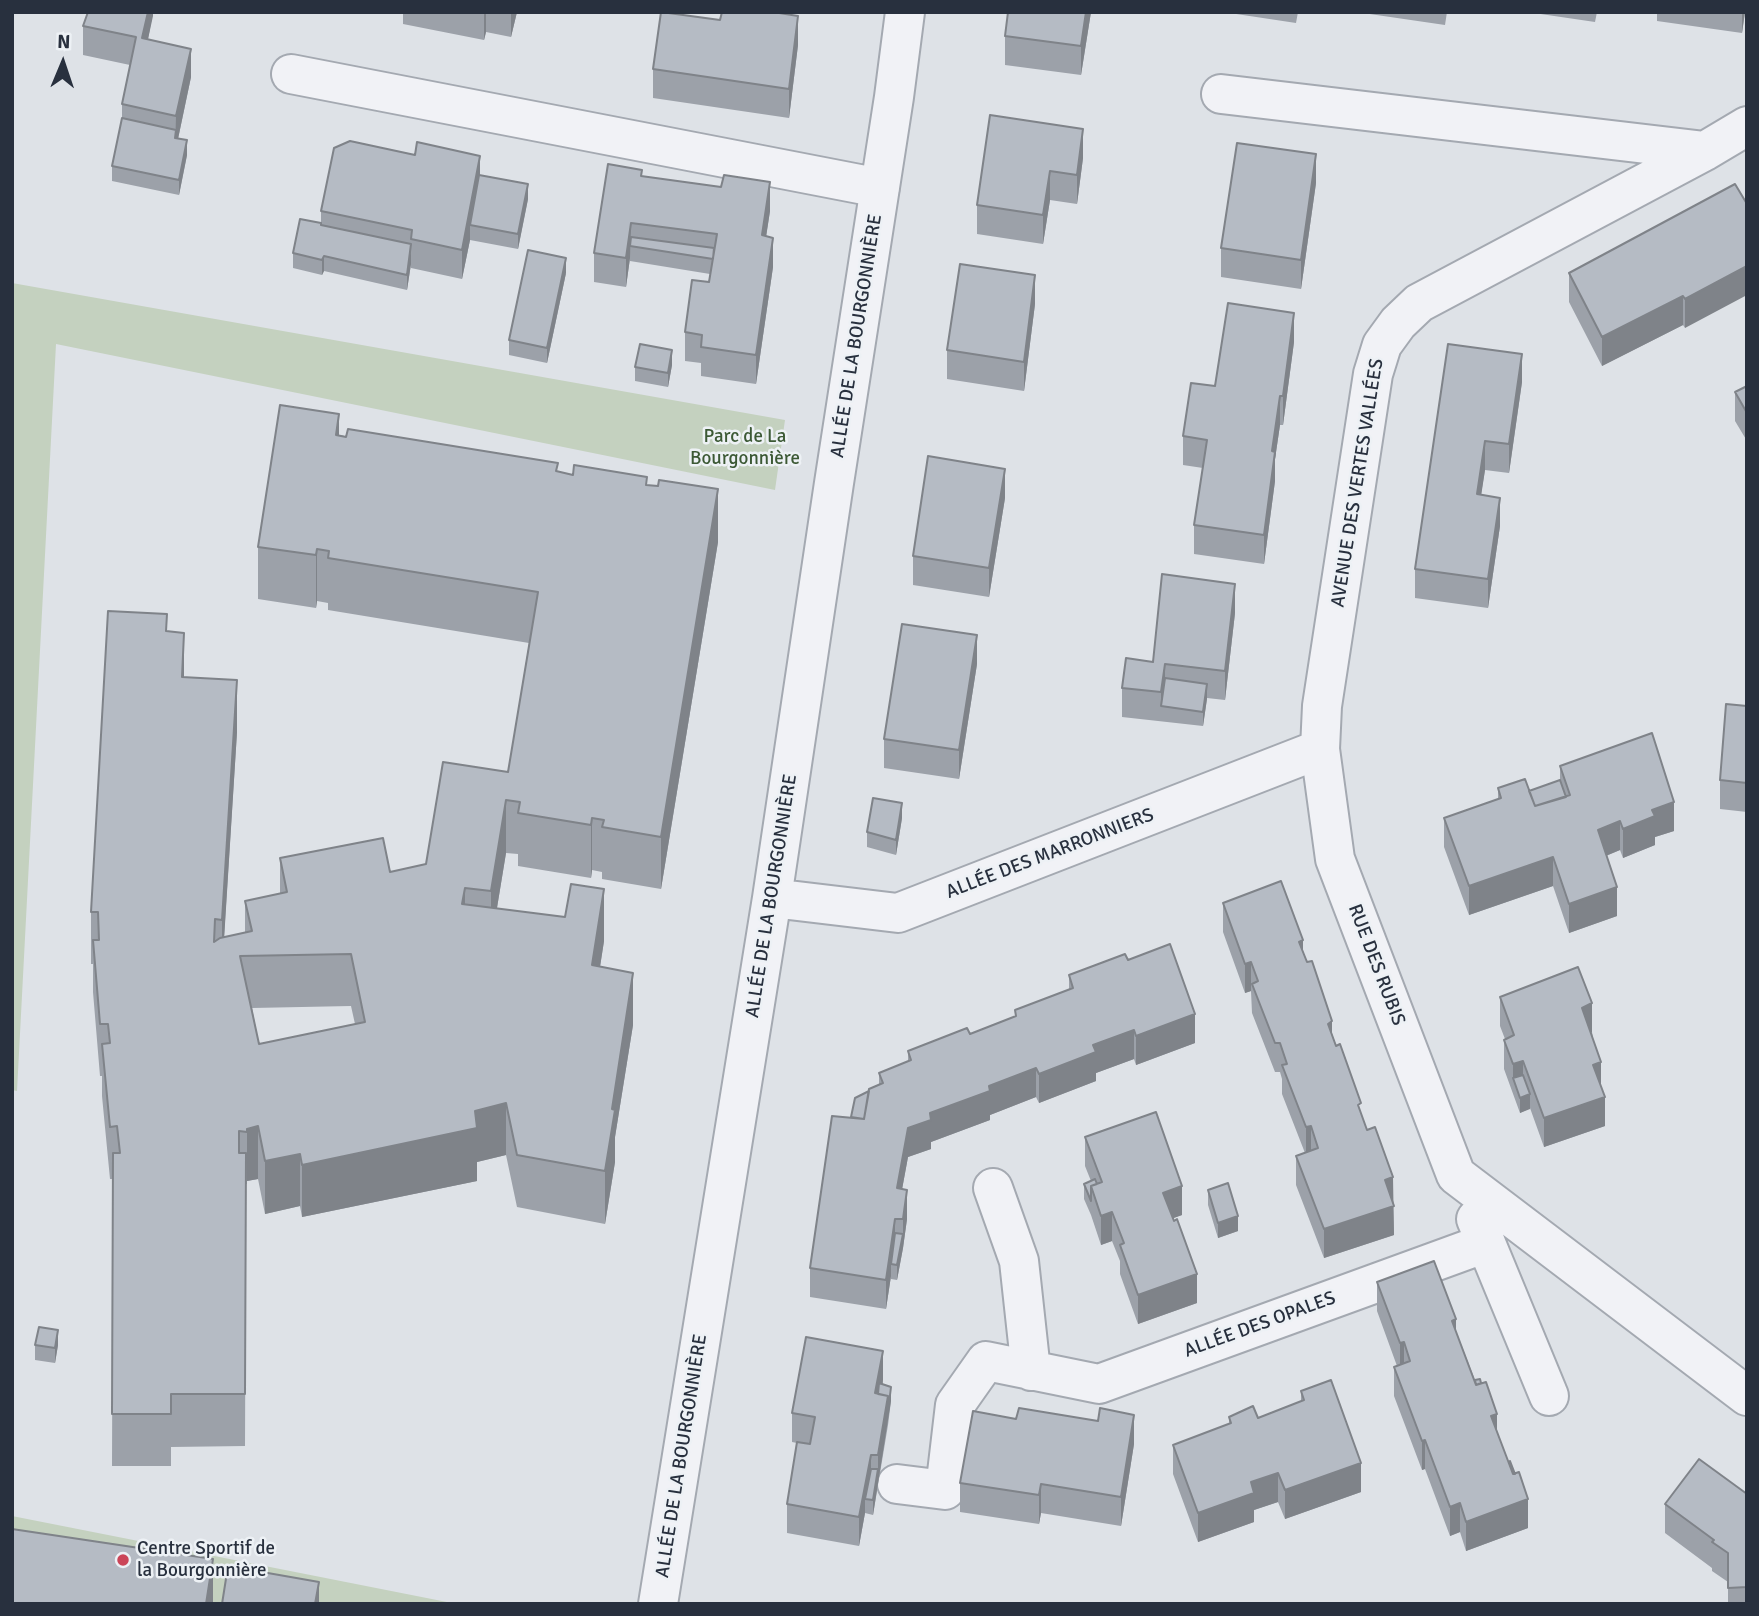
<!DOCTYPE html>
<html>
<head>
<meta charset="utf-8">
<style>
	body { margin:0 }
	#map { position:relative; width:1759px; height:1616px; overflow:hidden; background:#dee2e7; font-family:Signika,sans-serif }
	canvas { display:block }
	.frame { position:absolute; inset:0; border:14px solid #28303e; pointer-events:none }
	.north { position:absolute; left:28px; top:28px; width:70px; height:70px; -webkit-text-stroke:5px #edf1f5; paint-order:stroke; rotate:2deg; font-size:19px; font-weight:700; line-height:28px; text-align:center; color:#28303e }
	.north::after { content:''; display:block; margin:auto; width:24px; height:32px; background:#28303e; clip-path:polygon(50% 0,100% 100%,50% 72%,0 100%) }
</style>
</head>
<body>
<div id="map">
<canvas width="1759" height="1616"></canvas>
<div class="frame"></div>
<div class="north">N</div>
</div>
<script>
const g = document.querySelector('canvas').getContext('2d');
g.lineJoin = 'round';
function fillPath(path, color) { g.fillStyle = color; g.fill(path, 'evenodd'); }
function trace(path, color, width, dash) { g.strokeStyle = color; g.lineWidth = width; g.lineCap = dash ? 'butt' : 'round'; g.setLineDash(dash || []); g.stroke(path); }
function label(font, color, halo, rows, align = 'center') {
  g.font = font + ' Signika,sans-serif'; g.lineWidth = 5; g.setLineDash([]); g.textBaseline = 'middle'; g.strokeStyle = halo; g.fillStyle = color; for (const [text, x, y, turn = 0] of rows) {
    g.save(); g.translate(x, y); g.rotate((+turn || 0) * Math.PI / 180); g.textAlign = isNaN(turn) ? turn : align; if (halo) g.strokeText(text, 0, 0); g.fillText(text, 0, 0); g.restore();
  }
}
const green = new Path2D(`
	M12,283L785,420L775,490L56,344L17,1091L12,1090Z
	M12,1516L457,1604H12Z`);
const street = new Path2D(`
	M291,74L880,188
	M1221,94L1705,151
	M1747,126L1705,151L1419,303L1398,323L1382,345L1373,374L1322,706L1320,749L1335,859L1456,1175L1747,1396
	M772,898L898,913L1320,749
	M993,1188L1019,1261L1031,1371
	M1476,1219L1549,1396
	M897,1484L945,1490L955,1405L986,1361L1099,1384L1486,1243
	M658,1604L772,898L834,483L894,97L905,12`);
const wall = new Path2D(`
	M153,12L148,39L191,77L178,139L187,155L179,195L112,181V166L122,118V104L130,65L83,55V26Z
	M403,12H517L511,37L486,32L484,40L403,24Z
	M1091,12L1081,75L1005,65V36Z
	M1223,12H1298L1296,23Z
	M1356,12H1447L1445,25Z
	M1527,12H1597L1595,22Z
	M1657,12H1745L1742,33L1657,21Z
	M798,45L789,118L653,98V69Z
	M990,115L1083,158L1077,204L1050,200L1043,244L977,234V205Z
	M480,175L528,199L518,249L470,240L462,279L411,268V264L407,290L324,271L322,275L293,268V253L321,223V211Z
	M642,176L770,211L766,236L773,267L756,384L701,376V363L685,361V332L709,282L710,274L630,261V258L626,287L594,282V253Z
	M1316,183L1301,289L1221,277V248Z
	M1735,184L1685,328L1683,325L1602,366L1569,302V273Z
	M566,273L547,363L509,355V340Z
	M1035,304L1024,391L947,379V350Z
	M1294,342L1283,425H1280L1275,459V481L1264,564L1194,554V525L1203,468L1183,465V436L1215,386Z
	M1448,344L1522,382L1509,473L1485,470L1481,494L1500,526L1488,608L1415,598V569Z
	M672,365L668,387L635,381V367Z
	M1747,386V441L1735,421V392Z
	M339,435L573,475L647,485L718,542L661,889L602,879V872L592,870L591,878L518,866V854L506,853L497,908L604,941L600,967L633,1025L615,1137V1162L605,1224L517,1207L506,1155L477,1162V1181L302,1217L300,1206L265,1214L258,1179L247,1181V1184H246L245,1446L171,1447V1466H112L113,1179H110L102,1096V1076H100L93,992V964H91V912L167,631L184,677L237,732L224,937L245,933V901L280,894V858L390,872L426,864L508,772L529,643L328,610V603L317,601L316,608L258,599V547ZM351,1006L355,1024L259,1044L252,1008Z
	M1005,498L989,597L913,585V556Z
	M1235,613L1225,700L1207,698L1203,726L1122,717V688L1153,662Z
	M977,664L959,779L884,768V739Z
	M1747,706V812L1720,809V780Z
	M1560,766L1674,831L1655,837V845L1623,858L1620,850L1606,856L1617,916L1569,933L1553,886L1469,915L1444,847V818L1498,799V788L1529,791L1560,780Z
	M902,818L896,855L867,847V832Z
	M1223,903L1303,953L1393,1203L1394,1235L1324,1258L1296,1185V1156L1305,1153L1282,1094V1079L1280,1072H1275L1252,1013L1251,991L1245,993L1223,932Z
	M1128,960L1195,1043L1136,1065L1134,1059L1096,1073V1081L1039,1103L1036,1097L990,1115V1120L931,1142V1149L908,1157L902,1189L907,1219L903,1248L897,1280L891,1279V1276L886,1309L810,1297V1268L851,1117L869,1091L879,1084V1073L908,1061V1051L970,1034L1015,1016V1010L1069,990V975Z
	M1500,997L1592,1032L1601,1086L1605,1126L1544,1147L1530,1108L1520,1113L1504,1069V1040L1505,1039L1500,1026Z
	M1085,1137L1182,1215L1173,1218L1197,1303L1138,1324L1120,1274V1261L1112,1241L1101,1245L1091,1215L1084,1199V1184L1091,1181L1085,1166Z
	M1208,1190L1238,1231L1218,1238L1208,1205Z
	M1377,1282L1456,1331L1475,1380L1497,1431L1528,1528L1466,1551L1460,1532L1450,1536L1425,1469L1422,1470L1394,1396V1367L1397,1366L1377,1311Z
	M35,1345H58L55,1363L35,1360Z
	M883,1380V1384L891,1401L888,1425L873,1515L865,1513L859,1546L787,1533V1504L797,1443L792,1442V1413Z
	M1301,1391L1361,1492L1285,1519L1278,1502L1254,1510V1522L1198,1542L1173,1474V1445L1229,1424V1417L1258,1418L1301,1402Z
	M1134,1444L1121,1526L1041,1513L1039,1524L960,1512V1483Z
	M1747,1494V1604H1728V1582L1712,1571V1568L1665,1533V1504Z`);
const shadedWall = new Path2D(`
	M148,12H153V16L142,67V38Z
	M484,12H486V32L484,40Z
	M511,12H517L511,37Z
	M1086,12H1091L1081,75V46Z
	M1742,12H1745L1742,33Z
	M798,16V45L789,118V89Z
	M191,49V77L175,153L176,116Z
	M1083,129V158L1077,204V175Z
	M187,140V155L179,195V180Z
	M1316,154V183L1301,289V260Z
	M480,156V185L470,225V240L462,279V250Z
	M1050,171V200L1043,244V215Z
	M770,182V211L762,264V235Z
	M528,184V199L518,249V234Z
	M631,223L630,258L626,287V258Z
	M773,238V267L756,384V355Z
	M411,249V264L407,290V275Z
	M324,256V271L322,275V260Z
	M566,258V273L547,363V348Z
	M1747,266V295L1685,328V299Z
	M1035,275V304L1024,391V362Z
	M1683,296V325L1602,366V337Z
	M1294,313V342L1283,425V396Z
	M672,350V365L668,387V373Z
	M1522,354V382L1509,473V444Z
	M1280,396V425L1275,459V481L1264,564V535L1272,451Z
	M339,414V467L336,435Z
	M1485,441V470L1477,523V494Z
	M1005,469V498L989,597V568Z
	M718,489V542L661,889V837Z
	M1500,498V526L1488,608V579Z
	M317,549V601L316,608V555Z
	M1235,584V613L1225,700V671Z
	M184,633V685L182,677Z
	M977,635V664L959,779V750Z
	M1165,664V693L1161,706V692Z
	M237,680V732L222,972V920Z
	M1207,684V699L1203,726V712Z
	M506,800V853L491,944V891Z
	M1674,802V831L1655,837V845L1623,858V829L1652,810Z
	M902,803V818L896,855V840Z
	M592,818V870L591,878V825Z
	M1620,821V850L1598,859V830Z
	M1553,857V886L1469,915V886Z
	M1617,887V916L1569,933V904Z
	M465,888V940L462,904Z
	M604,889V941L592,1018V965Z
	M1303,940V969L1299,942Z
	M1251,962V991L1245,993V964Z
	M633,973V1025L615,1137V1162L605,1224V1171L612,1109Z
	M1592,1003V1032L1582,1037V1008Z
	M1195,1014V1043L1136,1065V1036Z
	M1332,1021V1050L1328,1024Z
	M1134,1030V1059L1096,1073V1081L1039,1103V1074L1093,1045Z
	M1523,1061V1090L1513,1078V1064Z
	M1601,1062V1090L1593,1065Z
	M1036,1068V1097L990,1115V1120L931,1142V1149L908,1157L897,1217V1188L908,1128L930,1113L989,1086Z
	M1530,1094V1109L1520,1113V1098Z
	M1605,1097V1126L1544,1147V1118Z
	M506,1103V1155L477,1162V1181L302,1217V1165L475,1111Z
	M258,1126V1179L247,1181V1184V1129Z
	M1311,1126V1155L1306,1156V1127Z
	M300,1154V1206L265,1214V1161Z
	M1393,1177L1394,1235L1324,1258V1229L1385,1180Z
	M1182,1186V1215L1163,1222V1193Z
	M907,1190V1219L903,1248V1219Z
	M1112,1212V1241L1101,1245V1216Z
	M1238,1216V1231L1218,1238V1223Z
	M895,1219V1248L891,1264V1276L886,1309V1280Z
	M903,1234V1248L897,1280V1265Z
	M1197,1274V1303L1138,1324V1295Z
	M1456,1319V1348L1452,1321Z
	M58,1330V1345L55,1363V1348Z
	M1404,1342V1371L1400,1372V1343Z
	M883,1351V1380L878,1408L875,1393Z
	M891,1387V1401L873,1515V1500L878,1469V1455L888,1396Z
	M1497,1414V1443L1491,1416Z
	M1134,1415V1444L1121,1526V1497Z
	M1425,1440V1469L1422,1470V1441Z
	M871,1455V1484L865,1499V1513L859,1546V1517Z
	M1361,1463V1492L1285,1519V1490Z
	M1278,1473V1502L1254,1510V1522L1198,1542V1513L1251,1482Z
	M1041,1484V1513L1039,1524V1495Z
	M1528,1499V1528L1466,1551V1522Z
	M1460,1503V1532L1450,1536V1507Z
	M213,1559V1604H206Z
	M319,1582V1604H315Z`);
const building = new Path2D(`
	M88,12H148L142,38L191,49L176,116L122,104L136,37L83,26Z
	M661,12L720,20L722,12H773L798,16L789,89L653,69Z
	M1008,12H1086L1081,46L1005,36Z
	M990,115L1083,129L1077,175L1050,171L1043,215L977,205Z
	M122,118L176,130L175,138L187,140L179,180L112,166Z
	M350,141L415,155L417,142L480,156L462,250L411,239L412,230L321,211L334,148Z
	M1237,143L1316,154L1301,260L1221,248Z
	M608,164L642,170L641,176L721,187L724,175L770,182L762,235L773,238L756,355L701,347L702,335L685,332L692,280L709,282L717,234L631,223L626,258L594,253Z
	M479,175L528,184L518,234L470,225Z
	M1735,184L1747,204V266L1685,299L1683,296L1602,337L1569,273Z
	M300,219L321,223V225L411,244L407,275L324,256L322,260L293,253Z
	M631,237L714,248L713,259L630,246Z
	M528,250L566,258L547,348L509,340Z
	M960,264L1035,275L1024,362L947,350Z
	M1228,303L1294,313L1283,396H1280L1272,451L1275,452L1264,535L1194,525L1207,440L1183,436L1191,383L1215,386Z
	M640,344L672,350L668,373L635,367Z
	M1448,344L1522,354L1509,444L1485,441L1477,494L1500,498L1488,579L1415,569Z
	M1747,386V413L1735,392Z
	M280,405L339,414L336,435L346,437L348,429L558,463L556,471L573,475L574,465L647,477L646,485L658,486L659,480L718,489L661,837L602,827L604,820L592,818L591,825L518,813L520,802L506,800L491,891L465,888L462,904L565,917L571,884L604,889L592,965L633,973L612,1109L615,1110L605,1171L517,1155L506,1103L475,1111L477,1128L302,1165L300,1154L265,1161L258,1126L247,1129V1132L239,1131V1153H246L245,1394H171V1414H112L113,1153H120L117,1126L110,1127L102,1044L110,1043L108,1024H100L93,940H99L98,912H91L108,611L167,614L166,631L184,633L182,677L237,680L222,920L215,919L214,942L220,938L252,931L245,901L287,892L280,858L383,838L390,872L426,864L443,762L508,772L538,592L328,558L329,551L317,549L316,555L258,547ZM351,954L365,1022L259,1044L240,956Z
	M928,456L1005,469L989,568L913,556Z
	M1162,574L1235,584L1225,671L1165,664L1161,692L1122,688L1126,658L1153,662Z
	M902,624L977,635L959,750L884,739Z
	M1165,678L1207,684L1203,712L1161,706Z
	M1726,704L1747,706V783L1720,780Z
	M1652,733L1674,802L1652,810L1655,816L1623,829L1620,821L1598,830L1617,887L1569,904L1553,857L1469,886L1444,818L1501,798L1498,788L1525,779L1535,806L1570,795L1560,766Z
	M1560,780L1566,797L1535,806L1529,791Z
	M873,798L902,803L896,840L867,832Z
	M1281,881L1303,940L1299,942L1307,962L1312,961L1332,1021L1328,1024L1336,1046L1340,1044L1361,1103L1358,1105L1367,1130L1375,1127L1393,1177L1385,1180L1394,1206L1324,1229L1296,1156L1318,1148L1311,1126L1306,1127L1282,1065L1287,1064L1280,1043H1275L1252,984L1258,981L1251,962L1245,964L1223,903Z
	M1170,944L1195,1014L1136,1036L1134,1030L1093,1045L1096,1052L1039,1074L1036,1068L989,1086L990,1091L930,1113L931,1120L908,1128L897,1188L907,1190L903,1219H895L886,1280L810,1268L832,1116L864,1119L869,1089L883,1083L879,1073L911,1060L908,1051L967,1028L970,1034L1016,1016L1015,1010L1073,988L1069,975L1125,954L1128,960Z
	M1578,967L1592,1003L1582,1008L1601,1062L1593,1065L1605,1097L1544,1118L1523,1061L1513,1064L1504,1040L1514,1035L1500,997Z
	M1523,1075L1530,1094L1520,1098L1513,1078Z
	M869,1091L864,1119L851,1117L855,1098Z
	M1156,1112L1182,1186L1163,1193L1174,1221L1177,1219L1197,1274L1138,1295L1120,1245L1124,1243L1112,1212L1101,1216L1091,1186L1102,1182L1085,1137Z
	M1095,1179L1097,1184L1091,1186V1201L1084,1184Z
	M1228,1183L1238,1216L1218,1223L1208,1190Z
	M895,1233L903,1234L897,1265L891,1264Z
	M1434,1261L1456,1319L1452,1321L1476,1385L1486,1382L1497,1414L1491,1416L1513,1474L1519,1472L1528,1499L1466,1522L1460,1503L1450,1507L1425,1440L1422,1441L1394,1367L1410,1361L1404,1342L1400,1343L1377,1282Z
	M39,1327L58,1330L55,1348L35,1345Z
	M806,1337L883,1351L875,1393L888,1396L878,1455H871L859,1517L787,1504L797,1442L810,1444L815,1417L792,1413Z
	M1480,1379L1481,1383L1476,1385L1475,1380Z
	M1331,1380L1361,1463L1285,1490L1278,1473L1251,1482L1254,1493L1198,1513L1173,1445L1231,1423L1229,1417L1253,1406L1258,1418L1304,1400L1301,1391Z
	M879,1383L891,1387L888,1411V1396L878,1394Z
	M1019,1408L1098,1421L1100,1408L1134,1415L1121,1497L1041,1484L1039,1495L960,1483L973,1411L1016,1419Z
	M1699,1459L1747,1494V1587L1728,1588V1553L1712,1542L1714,1540L1665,1504Z
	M1510,1461L1515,1474H1513L1509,1462Z
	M871,1469H878L873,1500L865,1499Z
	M12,1529L213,1559L206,1604H12Z
	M228,1566L319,1582L315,1604H222Z`);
const markers = [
	[123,1560,7,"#cb4558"]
];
const streetNames = [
	["ALLÉE DE LA BOURGONNIÈRE",857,336,-81],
	["AVENUE DES VERTES VALLÉES",1358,483,-81],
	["ALLÉE DES MARRONNIERS",1050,854,-21],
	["ALLÉE DE LA BOURGONNIÈRE",772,896,-81],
	["RUE DES RUBIS",1376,965,69],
	["ALLÉE DES OPALES",1260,1325,-20],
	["ALLÉE DE LA BOURGONNIÈRE",682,1456,-81]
];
const parkNames = [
	["Parc de La",745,437],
	["Bourgonnière",745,459]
];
const poiNames = [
	["Centre Sportif de",137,1549],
	["la Bourgonnière",137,1571]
];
fillPath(green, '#c4d1bf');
trace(street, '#a4a9b1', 42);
trace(street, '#f1f2f6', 38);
fillPath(wall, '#9ca1a9');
fillPath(shadedWall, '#7f8389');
fillPath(building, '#b5bbc4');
trace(building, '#7f8389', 2);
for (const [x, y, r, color] of markers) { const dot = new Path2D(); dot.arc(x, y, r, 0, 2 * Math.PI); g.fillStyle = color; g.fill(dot); trace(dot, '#edf1f5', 2.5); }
label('19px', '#28303e', '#edf1f5', streetNames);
label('19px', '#3c5935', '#edf1f5', parkNames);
label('19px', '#28303e', '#edf1f5', poiNames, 'left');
</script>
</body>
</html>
